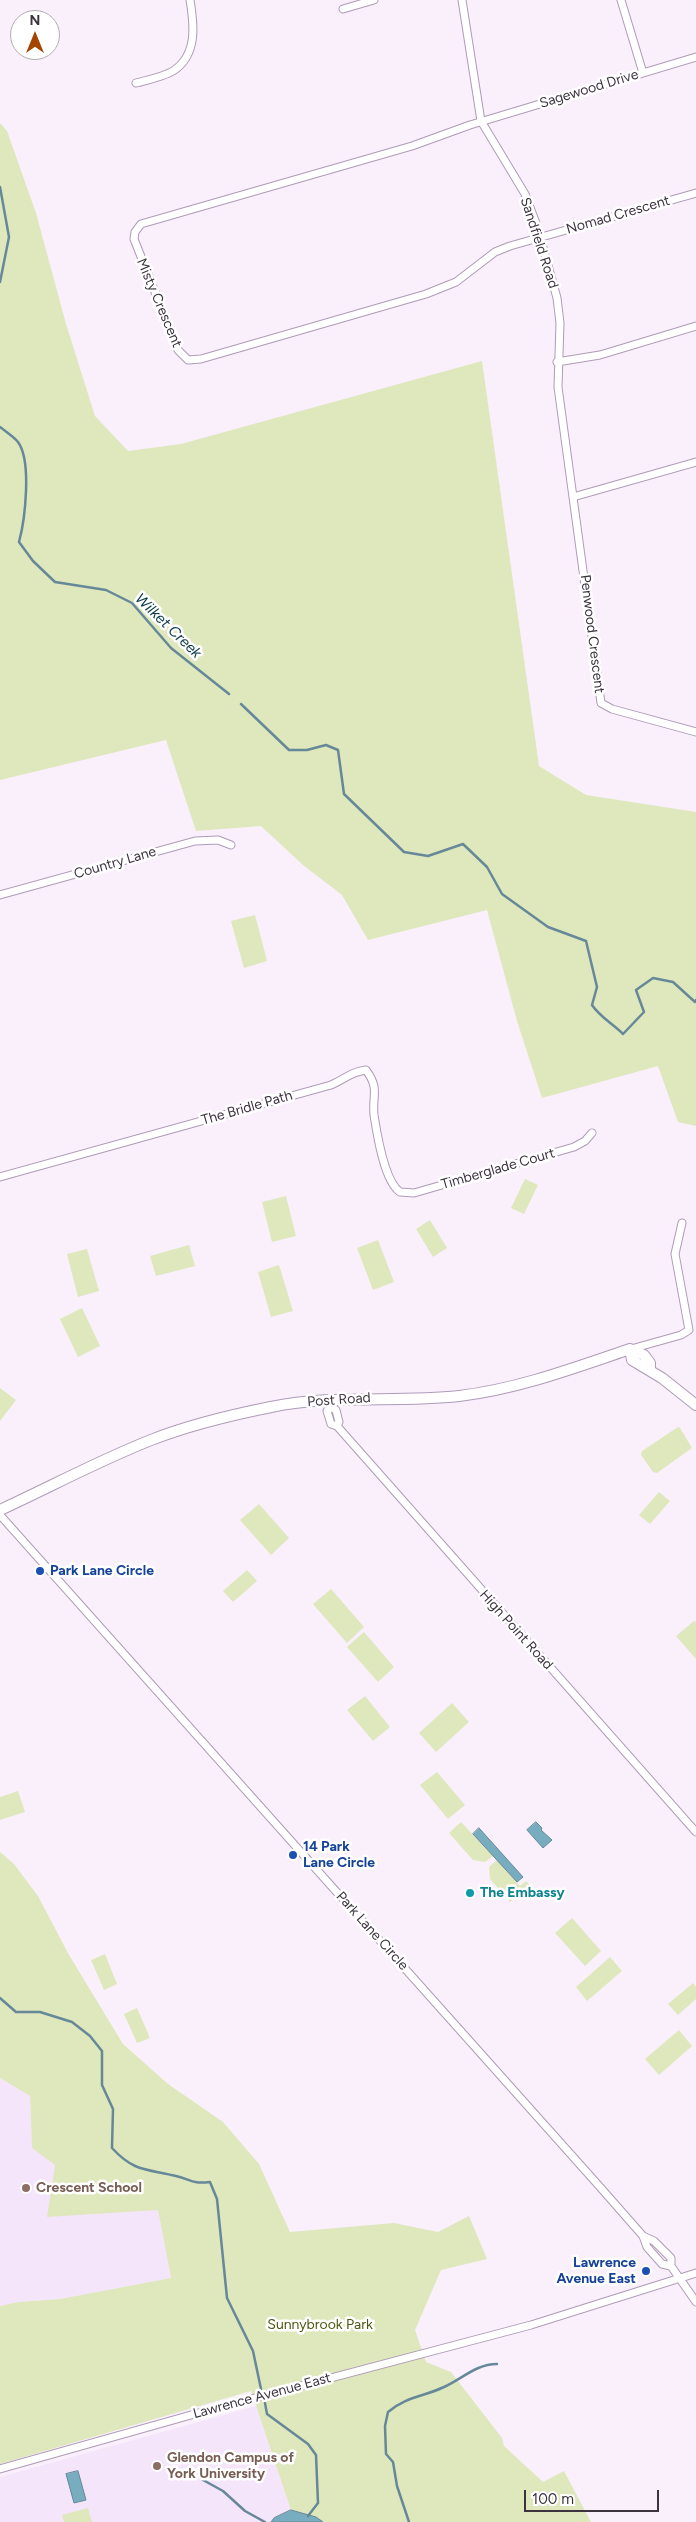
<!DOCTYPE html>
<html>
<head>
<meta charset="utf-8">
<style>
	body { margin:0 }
	#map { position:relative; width:696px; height:2522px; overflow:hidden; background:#f9f0fc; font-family:Figtree,sans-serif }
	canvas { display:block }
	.north { position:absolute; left:10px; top:10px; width:50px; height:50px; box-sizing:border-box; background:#fff; border:1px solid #b1adb2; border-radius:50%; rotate:0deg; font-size:14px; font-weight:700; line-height:20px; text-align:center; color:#3c333f }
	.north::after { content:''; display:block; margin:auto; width:18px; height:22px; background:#a54300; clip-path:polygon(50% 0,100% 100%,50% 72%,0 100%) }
	.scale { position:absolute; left:524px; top:2490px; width:135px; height:22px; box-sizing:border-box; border:2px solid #3c333f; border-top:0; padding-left:6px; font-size:15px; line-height:18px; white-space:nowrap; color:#3c333f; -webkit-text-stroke:4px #fff; paint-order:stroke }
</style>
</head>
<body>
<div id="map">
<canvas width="696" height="2522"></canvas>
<div class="north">N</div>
<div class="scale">100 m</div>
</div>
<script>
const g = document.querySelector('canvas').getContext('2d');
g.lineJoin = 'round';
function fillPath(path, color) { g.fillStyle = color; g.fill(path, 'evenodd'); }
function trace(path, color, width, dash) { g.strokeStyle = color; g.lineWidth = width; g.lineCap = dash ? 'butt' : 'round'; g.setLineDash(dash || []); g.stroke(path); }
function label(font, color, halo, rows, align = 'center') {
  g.font = font + ' Figtree,sans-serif'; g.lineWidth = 5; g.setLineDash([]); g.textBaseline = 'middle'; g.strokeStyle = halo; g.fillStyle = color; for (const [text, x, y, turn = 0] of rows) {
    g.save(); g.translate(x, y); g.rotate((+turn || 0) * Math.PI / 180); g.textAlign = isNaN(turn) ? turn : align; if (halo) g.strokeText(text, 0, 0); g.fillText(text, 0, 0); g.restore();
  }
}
const built = new Path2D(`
	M0,2078L30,2096L32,2148L158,2210L171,2278L60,2299L18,2302L0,2306Z
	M256,2406L295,2522H0V2477Z`);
const green = new Path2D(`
	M0,123L7,131L36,213L66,324L95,416L128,451L181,444L482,361L539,766L586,795L696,812V1126L678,1122L658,1066L542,1098L517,1021L487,910L368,940L342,895L303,865L261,826L196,831L166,740L0,780Z
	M255,915L267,961L244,968L231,921Z
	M525,1179L538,1185L524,1214L511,1208Z
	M286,1196L296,1236L272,1242L262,1202Z
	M430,1220L447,1248L433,1257L416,1229Z
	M378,1240L394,1282L373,1290L357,1248Z
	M189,1245L195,1266L156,1276L150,1256Z
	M87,1249L99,1291L78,1297L67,1254Z
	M279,1265L293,1311L271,1317L258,1272Z
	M82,1308L100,1346L78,1357L60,1319Z
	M0,1388L16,1400L0,1421Z
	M678,1427L680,1428L692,1448L657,1473L653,1472L641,1455L642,1451Z
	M659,1492L670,1501L650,1524L639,1515Z
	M259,1504L289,1538L271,1555L240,1520Z
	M247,1570L257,1581L233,1602L223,1591Z
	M331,1589L364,1627L347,1643L313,1604Z
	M694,1621L696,1622V1659L676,1636Z
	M364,1632L394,1667L378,1682L347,1647Z
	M365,1696L390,1727L373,1741L347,1710Z
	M452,1703L469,1722L436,1752L419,1733Z
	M437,1772L465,1805L448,1819L420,1785Z
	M18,1791L25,1812L0,1820V1797Z
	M461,1822L493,1856L485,1862L473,1860L449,1833Z
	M0,1852L14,1864L38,1896L69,1955L123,2044L168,2084L223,2122L259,2164L290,2232L394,2223L438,2232L469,2216L487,2259L441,2270L415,2330L426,2362L451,2372L502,2438L504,2446L543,2482L564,2471L591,2522H295L251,2391L0,2464V2306L18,2302L60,2299L171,2278L158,2210L47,2217L55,2165L32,2148L30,2096L0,2078Z
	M497,1860L520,1886L526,1881L530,1885L510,1902L490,1879L489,1867Z
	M572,1918L601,1951L585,1966L555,1933Z
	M105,1954L117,1984L104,1990L91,1960Z
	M610,1957L622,1971L587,2001L576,1987Z
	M693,1983L696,1987V1999L678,2015L668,2004Z
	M137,2008L150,2038L137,2043L124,2014Z
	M679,2030L692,2046L659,2075L645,2059Z
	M88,2508L92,2522H64L62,2515Z`);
const water = new Path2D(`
	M536,1822L542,1828L541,1830L552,1840L543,1848L527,1830Z
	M479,1828L523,1877L517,1882L473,1834Z
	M78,2471L86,2500L74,2503L66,2474Z
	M291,2510L316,2517L323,2522H271L274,2518Z`);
const stream = new Path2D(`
	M0,187L9,237L0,282
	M0,427C6,432 13,436 18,442C32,461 25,520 19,542L33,561L55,582L106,590L132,603L171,648L229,694
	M241,704L289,750H307L326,745L338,750L344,794L404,852L428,856L463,844L487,867L502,894L548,927L586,941L597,987L592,1005C600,1017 613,1024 623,1034L644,1012L636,990L653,978L673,982L695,1002L696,1000
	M0,1998L16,2012H40L72,2022L90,2036L102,2051V2085L113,2109L112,2148C134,2172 147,2169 176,2176C192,2180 192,2184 210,2182L217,2199L227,2298L253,2351L261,2389
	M265,2403L267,2414L308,2444L316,2455L318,2503L308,2516
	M203,2480L223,2491L245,2511L265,2522
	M409,2522L397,2486L393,2462L386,2454L385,2426L388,2412C407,2396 423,2397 444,2387C462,2379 476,2364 497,2364`);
const street = new Path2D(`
	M462,0L481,121L525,194L537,226L557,298L560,323L558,387L601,703L612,709L696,732
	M621,0L643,73
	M343,9L374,0
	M696,57L470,125L412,146L141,224L135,232L134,239L178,350L188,360L201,359L426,294L456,282L495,252L510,246L696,193
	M136,83C147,80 163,77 173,71C198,55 194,24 190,0
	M557,362L600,355L696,326
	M573,497L696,462
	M0,895L195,841L218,840L231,845
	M0,1177L331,1085C345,1079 350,1072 366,1070C380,1089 372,1095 374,1115C377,1134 384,1181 400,1192L414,1193L574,1147L585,1141L592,1133
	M631,1349L681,1335L689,1330L675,1254L682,1223
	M329,1400L330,1407L327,1411L331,1424L337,1426L696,1832
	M330,1407L336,1410L339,1422L337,1426
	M0,1515L600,2187L643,2236L647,2247L662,2264L671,2266L696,2302
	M643,2236L654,2241L671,2258V2266
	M0,2469L191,2415L531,2325L696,2273`);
const secondary = new Path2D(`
	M630,1349L632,1360L662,1378L696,1405
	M630,1349L644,1355L650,1363V1369
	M0,1510C50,1487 100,1460 151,1440C189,1425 231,1415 271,1407C333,1394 397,1403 459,1396C518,1389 574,1368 630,1349`);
const markers = [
	[40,1571,5,"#1a4fb4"],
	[293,1855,5,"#1a4fb4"],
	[470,1893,5,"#0f9aa8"],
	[26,2188,5,"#8d6e63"],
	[646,2271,5,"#1a4fb4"],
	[157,2466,5,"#8d6e63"]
];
const streetNames = [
	["Sagewood Drive",589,89,-17],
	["Nomad Crescent",618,215,-16],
	["Sandfield Road",539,243,72],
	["Misty Crescent",159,303,67],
	["Penwood Crescent",592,634,83],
	["Country Lane",115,863,-16],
	["The Bridle Path",247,1108,-16],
	["Timberglade Court",498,1169,-16],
	["Post Road",339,1400,-4],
	["High Point Road",516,1630,48],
	["Park Lane Circle",372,1931,48],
	["Lawrence Avenue East",262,2396,-15]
];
const transitNames = [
	["Park Lane Circle",50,1571],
	["14 Park",303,1847],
	["Lane Circle",303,1863],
	["Lawrence",636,2263,"right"],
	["Avenue East",636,2279,"right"]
];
const cultureNames = [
	["The Embassy",480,1893]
];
const educationNames = [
	["Crescent School",36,2188],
	["Glendon Campus of",167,2458],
	["York University",167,2474]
];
const parkNames = [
	["Sunnybrook Park",320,2325]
];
const waterNames = [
	["Wilket Creek",168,626,44]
];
fillPath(built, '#f5e5fb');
fillPath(green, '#dfe7bd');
fillPath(water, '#78acbf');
trace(water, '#689', 1);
trace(stream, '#689', 2.5);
trace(street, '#af9bb7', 9);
trace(secondary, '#af9bb7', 12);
trace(street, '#fff', 7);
trace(secondary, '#fff', 10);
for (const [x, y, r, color] of markers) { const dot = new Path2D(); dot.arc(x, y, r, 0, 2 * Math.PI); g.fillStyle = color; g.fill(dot); trace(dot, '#fff', 2); }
label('14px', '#3c333f', '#fff', streetNames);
label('bold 14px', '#164399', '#fff', transitNames, 'left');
label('bold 14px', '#0d838f', '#fff', cultureNames, 'left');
label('bold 14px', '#785e54', '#fff', educationNames, 'left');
label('14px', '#4e570f', '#fff', parkNames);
label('italic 15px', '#0c3c4a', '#fff', waterNames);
</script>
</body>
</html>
